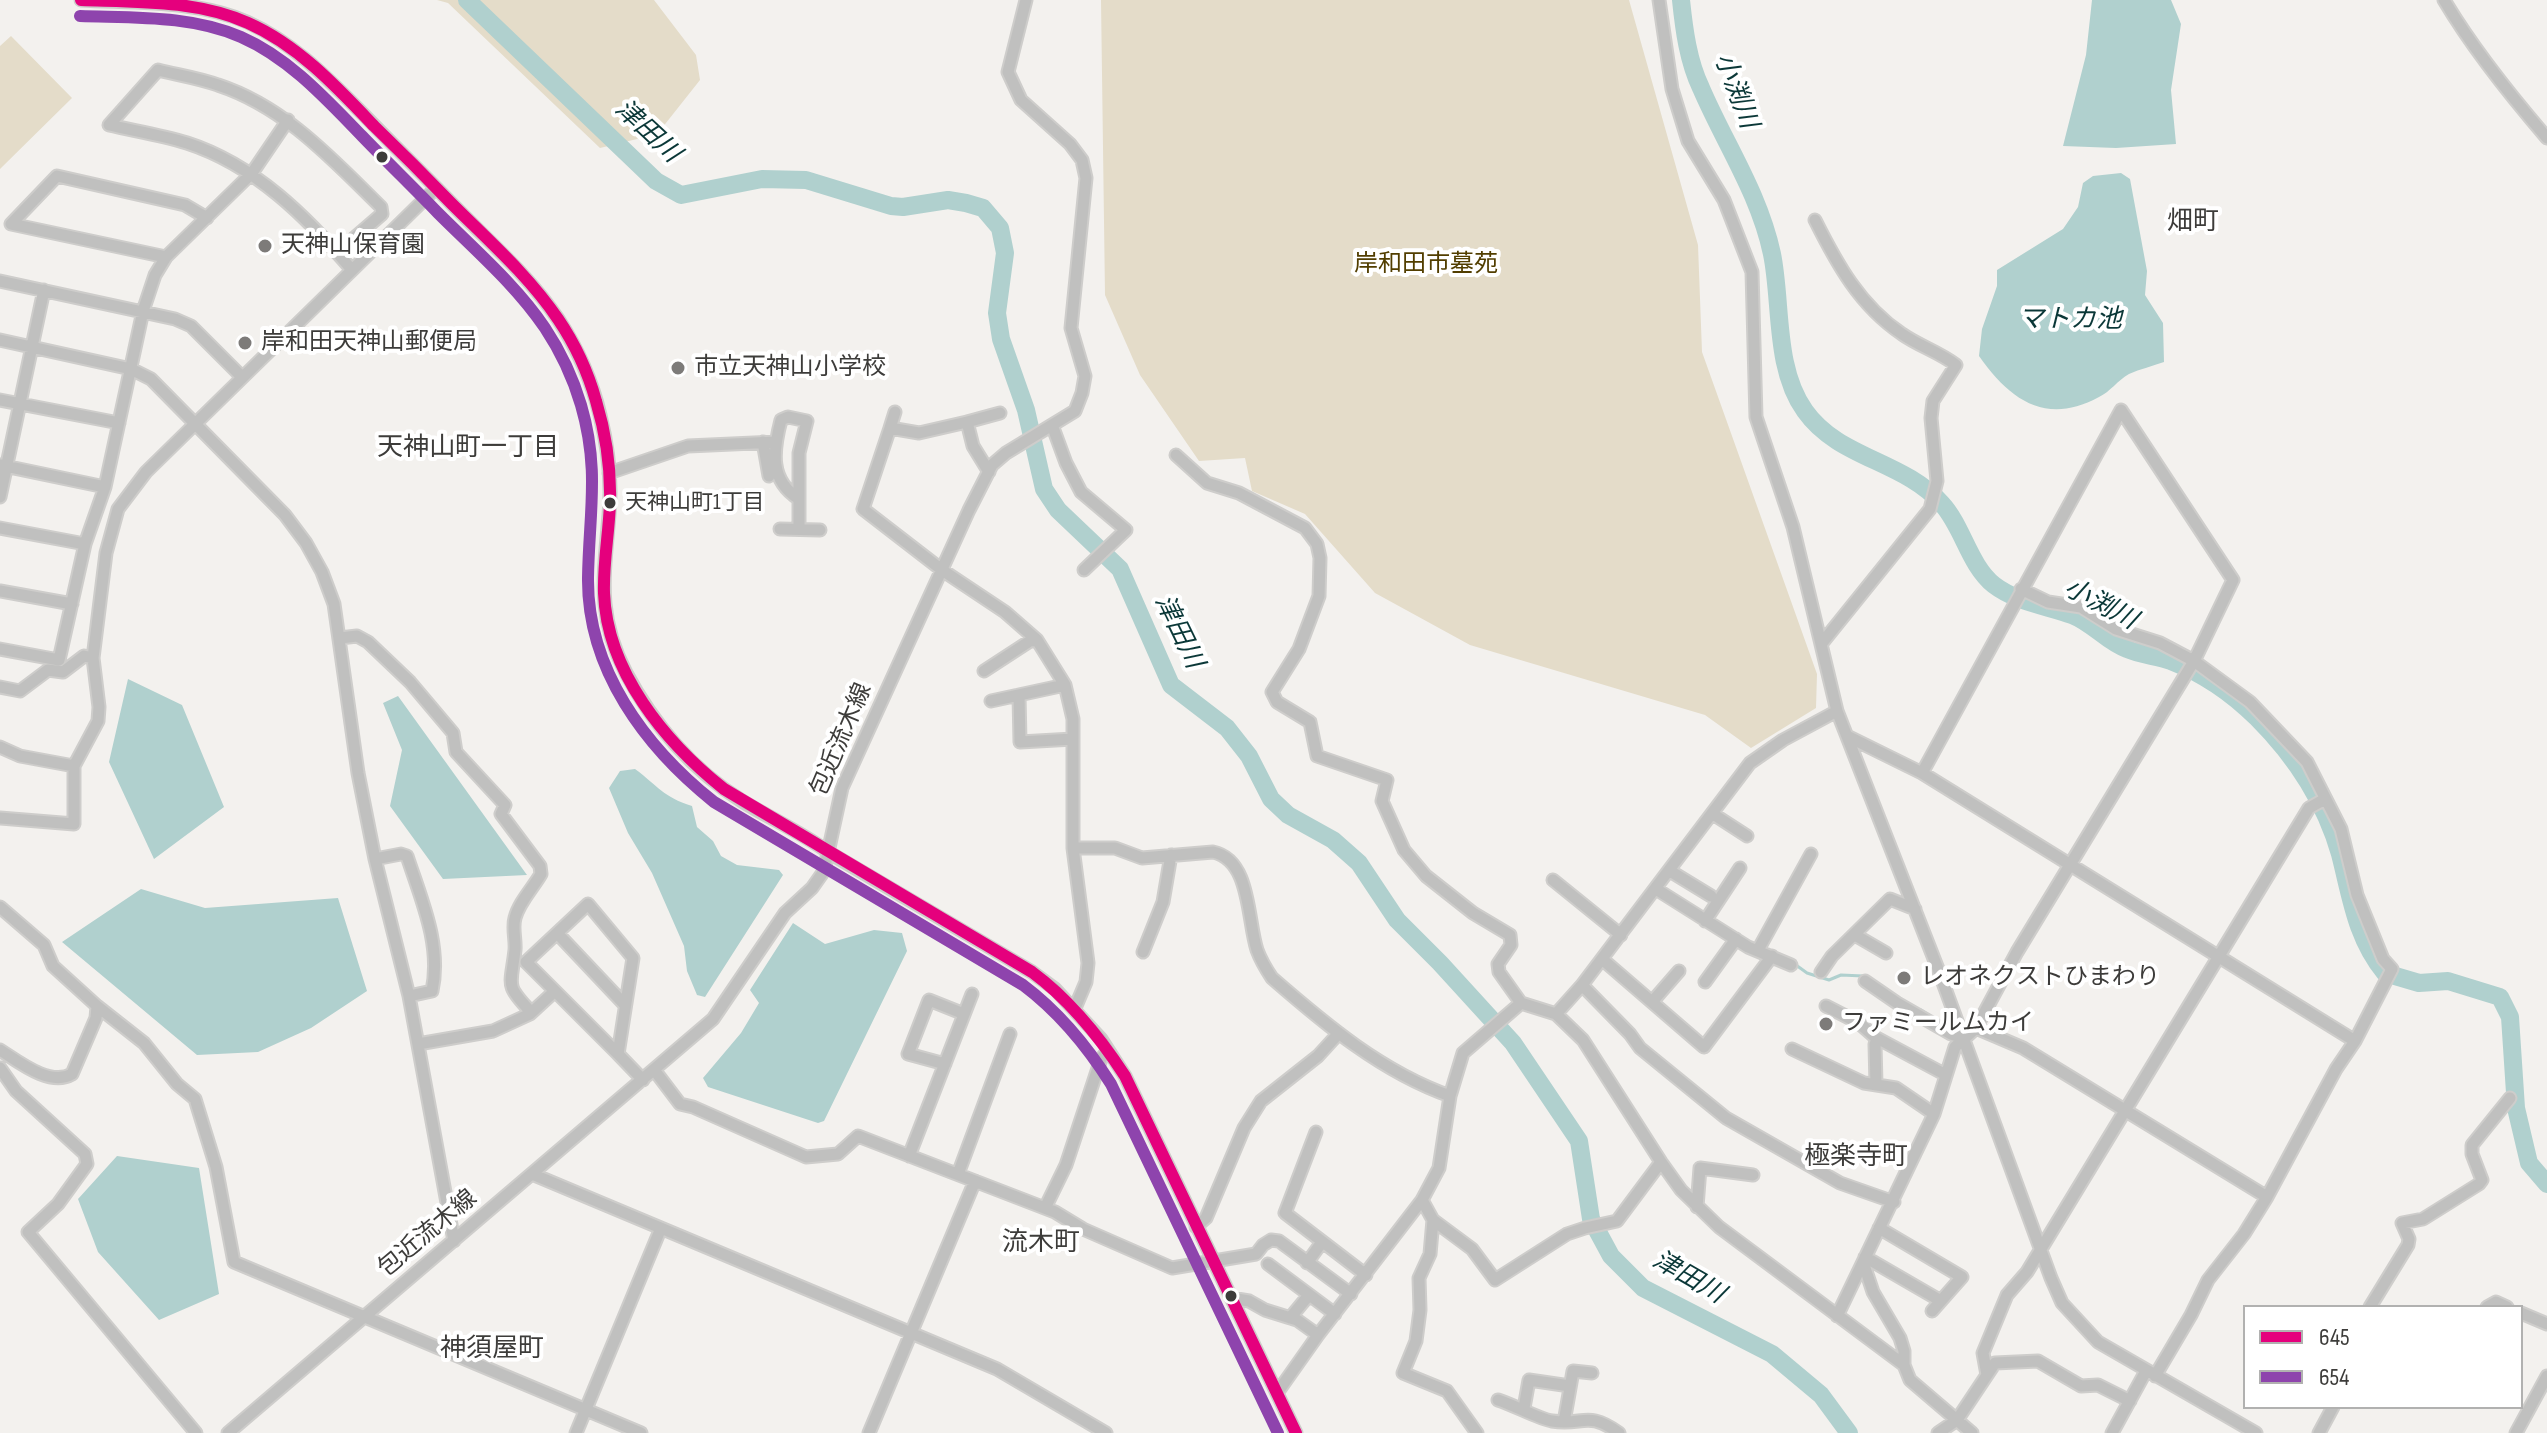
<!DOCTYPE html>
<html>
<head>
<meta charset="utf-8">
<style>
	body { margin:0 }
	#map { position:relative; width:2547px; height:1433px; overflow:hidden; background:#f3f1ee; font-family:"Sofia Sans Condensed",sans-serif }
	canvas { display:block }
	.legend { position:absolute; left:2243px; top:1305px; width:280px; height:104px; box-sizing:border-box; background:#fff; border:2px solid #b1b1b0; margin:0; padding:10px 14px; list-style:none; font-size:24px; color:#3d3c3a }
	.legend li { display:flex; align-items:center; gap:16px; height:40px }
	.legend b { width:40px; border:2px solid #b1b1b0 }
</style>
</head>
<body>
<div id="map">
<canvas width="2547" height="1433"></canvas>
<ul class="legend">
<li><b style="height:10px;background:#e5007d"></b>645</li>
<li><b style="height:10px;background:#8e44ad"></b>654</li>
</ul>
</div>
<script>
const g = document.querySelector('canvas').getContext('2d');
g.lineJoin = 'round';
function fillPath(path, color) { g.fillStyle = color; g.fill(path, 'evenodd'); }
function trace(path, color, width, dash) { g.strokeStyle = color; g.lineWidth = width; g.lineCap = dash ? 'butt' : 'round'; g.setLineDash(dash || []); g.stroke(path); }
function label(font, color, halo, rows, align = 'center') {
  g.font = font + ' "Sofia Sans Condensed","Noto Sans JP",sans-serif'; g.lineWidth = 8; g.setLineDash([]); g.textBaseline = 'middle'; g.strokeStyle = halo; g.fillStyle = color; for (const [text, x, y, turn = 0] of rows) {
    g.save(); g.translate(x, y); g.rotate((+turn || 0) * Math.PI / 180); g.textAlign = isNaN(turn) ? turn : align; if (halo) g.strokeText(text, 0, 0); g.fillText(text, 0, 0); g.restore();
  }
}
const green = new Path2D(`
	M437,0H654L696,55L700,80L662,128L637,139L600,148L448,3Z
	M1101,0H1629L1698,245L1702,352L1817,674L1816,708L1751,748L1705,715L1470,645L1375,593L1305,514L1252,491L1245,458L1199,461L1140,375L1105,295Z
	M11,36L72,98L0,169V46Z`);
const water = new Path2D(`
	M2092,0H2171L2181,24L2171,90L2176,144L2116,148L2063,146L2086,55Z
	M2121,173L2130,179L2147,271L2145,295L2163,323L2164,362C2153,366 2140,369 2129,374C2118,380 2110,392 2099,397C2046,426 2010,400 1979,356L1982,329L1997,286V270L2063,229L2078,207L2083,183L2093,176Z
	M128,679L182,705L224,807L154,859L109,762Z
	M398,696L527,875L443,879L390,806L402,750L383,703Z
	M635,769C658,786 663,797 692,806L697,827L713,841L721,856L737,865L779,870L783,875L705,997L697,995L687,971L684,946L652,873L628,833L609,788L620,771Z
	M141,889L205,908L338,898L367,991L311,1028L258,1052L197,1055L62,942Z
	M793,923L825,944L874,930L902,933L907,951L824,1121L818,1123L708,1087L703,1078L741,1033L759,1003L750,990Z
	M117,1156L199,1168L219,1294L159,1320L98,1252L78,1199Z`);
const stream = new Path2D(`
	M1796,965L1807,973L1829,980L1841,975L1863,976
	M1921,1010L1938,1021`);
const river = new Path2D(`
	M467,0L656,181L681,195L762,179L806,180L891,206L903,207L948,200L966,203L983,208L1000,228L1005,253L997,313L1001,339L1026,410L1044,489L1058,510L1120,569L1171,685L1227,728L1249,756L1271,799L1288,815L1333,840L1359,863L1397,920L1440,963L1513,1043L1579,1141L1591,1219L1611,1256L1643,1288L1772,1354L1821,1395L1849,1433
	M1681,0C1684,29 1688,61 1701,88C1725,144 1759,193 1772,254C1782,303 1774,368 1805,411C1839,459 1903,460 1942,504C1963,527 1969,565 1994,585C2016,602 2047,606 2072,615C2093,623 2107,642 2127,649C2141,655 2157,656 2171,661C2202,673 2233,694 2257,718C2295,756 2325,802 2340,854C2351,897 2356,938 2385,973L2419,983L2448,981L2500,997L2510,1017L2516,1108L2529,1163L2547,1184`);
const minor = new Path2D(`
	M81,0C135,3 197,0 247,22C294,43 329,80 364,115C393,145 423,174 452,204C488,241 529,276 558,319C577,348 592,381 600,415C608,447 612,482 609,515C604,576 596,615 626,673C653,724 693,771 742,801C771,819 801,832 828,852L1032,972L1055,989L1101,1039L1125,1076L1296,1433
	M1659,0L1672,89L1688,141L1724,200L1752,272L1756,417L1793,527L1837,711L1938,969L2051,1278L2062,1303L2098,1342L2256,1433
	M2444,0C2473,49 2510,95 2547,138
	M1815,220C1837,264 1860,306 1902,334C1919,346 1939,352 1956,365L1933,401L1931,418L1937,481L1930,509L1822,643
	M11,224L57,176L185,205L207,218
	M11,224L166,257
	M337,253L382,214L381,207C332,159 285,107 218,85C199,78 178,75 158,70L109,125C135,131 162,135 187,143C255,165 307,217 352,270
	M0,281L175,319L191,326L242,377
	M0,340L131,369L151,379L285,515L306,543L322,572L334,604L358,773L375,859L409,996L454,1241
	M0,400L119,423
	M967,422L1000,413
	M1052,425L1066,463L1081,492L1126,530L1084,570
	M890,428L895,412
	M763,442L769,476
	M1176,455L1207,483L1239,493L1305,528L1317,544L1320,558L1319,596L1299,649L1272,692L1277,702L1310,722L1317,756L1387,780L1382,801L1404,850L1426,876L1473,913L1510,935L1511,945L1498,964L1499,972L1521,1003L1556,1014L1583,1040L1661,1162L1681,1190L1719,1227L1904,1365
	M0,465L105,487
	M989,472L973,446L967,422L919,433L890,428L863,509L942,570L1005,612L1037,640L1065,685L1073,719V848L1088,963L1086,982L1075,1008
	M609,473L688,446L776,442
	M0,497L44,290
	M0,528L85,544
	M780,529L820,530
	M799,529V453L807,421L788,417L781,420C773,451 769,480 799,499
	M2021,589L2048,602L2081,607L2116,629L2160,643L2194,661L2250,702L2307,762L2341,829L2357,895L2383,959L2392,969L2355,1041L2336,1069L2267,1197L2244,1234L2208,1280L2191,1315L2155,1376
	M0,591L72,604
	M340,638L357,636L368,642L410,682L453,733L456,752L505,805L501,814L540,866L541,874C533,888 519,902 515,918C512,928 516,940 515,950C511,986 504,984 531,1012
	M0,649L59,660L85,544L105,487L143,311L155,275L166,257L252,173L288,120
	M984,671L1030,641L1037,640
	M0,687L20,691L48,670L63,672L84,656L93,658
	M1019,695L1020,742L1073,739
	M991,701L1065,685
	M1847,736L1922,773L2121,410L2233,580L2194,661L2017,952L1976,1028L1955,1047L1934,1114L1863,1262L1873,1292L1900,1338L1904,1351V1365L1910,1380L1972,1433
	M0,747L20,756L74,766
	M1922,773L2355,1041
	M1713,814L1747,836
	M0,818L74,824V766L98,721L99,707L93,658L106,553L118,509L146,472L436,188
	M1073,848H1115L1142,858L1213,852C1251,860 1247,919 1257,950C1261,961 1266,969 1272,978C1326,1025 1382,1072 1450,1096
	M375,859L401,854L407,856C421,899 442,945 432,991L409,996
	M1670,871L1711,896
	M1553,880L1621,935
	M1656,889L1748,947L1791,965
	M588,904L633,958L618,1054L526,962Z
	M0,907L44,945L53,966L97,1006L96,1018L72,1074C50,1087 19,1062 0,1050
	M1705,921L1740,868
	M557,933L625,1005
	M1855,935L1886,953
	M1758,950L1811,854
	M1143,952L1163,902L1171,855
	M1602,959L1704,1047L1772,956
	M1821,972L1832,956L1890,899L1915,909
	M1865,981L1897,1003L1951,1034L1963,1038
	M1705,982L1736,939
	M1582,985L1630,1034L1640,1048L1726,1118L1840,1183L1894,1202
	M1652,1002L1679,971
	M97,1006L144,1043L177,1084L195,1099L216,1167L234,1262L641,1433
	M1826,1006L1859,1023L1875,1037L1946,1075
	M1556,1014L1582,985L1750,763L1783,740L1837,711
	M1976,1028L2023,1048L2267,1197
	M418,1044L493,1031L530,1014L555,991
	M1875,1044L1876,1085
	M1792,1049L1864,1083L1896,1088L1934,1114
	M618,1054L643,1080
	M945,1064L908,1054L929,1000L964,1014
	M0,1068L16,1091L85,1154L87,1164L58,1204L28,1232L196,1433
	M655,1071L680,1104L693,1107L806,1157L838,1154L858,1136L1055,1212L1083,1229L1172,1268L1256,1254L1263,1245L1271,1240L1279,1241L1351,1294
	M1316,1132L1285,1213L1366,1275
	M909,1156L972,994
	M532,1174L997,1369L1106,1433
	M958,1174L1010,1034
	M1422,1200L1433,1220L1472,1249L1495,1280L1567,1234L1585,1228L1617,1221L1661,1162
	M1697,1207L1700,1168L1753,1175
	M1045,1208L1066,1165L1101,1059L1108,1050
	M1433,1220L1430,1254L1419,1278L1420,1310L1416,1341L1403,1373L1447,1391L1477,1433
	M1196,1227L1206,1218L1244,1128L1261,1101L1318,1056L1339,1033
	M1879,1228L1962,1277L1932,1311
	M1865,1257L1941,1301
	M1307,1263L1322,1242
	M1268,1264L1335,1314
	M1231,1298L1249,1301L1265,1310L1297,1320L1318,1335
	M2370,1307L2408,1245L2409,1239L2402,1223L2423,1219L2479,1184L2482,1180L2472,1154V1145L2510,1098
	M2487,1307L2496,1302L2507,1307
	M2521,1313L2547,1324
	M1837,1316L1863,1262
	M1290,1318L1309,1295
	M1987,1375L1995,1363L2038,1361L2081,1386L2098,1385L2130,1401
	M1277,1393L1318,1335L1422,1200L1439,1168L1450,1096L1463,1053L1521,1003
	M1498,1400C1514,1405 1539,1419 1552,1421C1584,1426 1587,1410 1619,1433
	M1524,1408L1529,1380L1570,1386
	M1564,1422L1573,1371L1592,1373
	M228,1433L713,1019L785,913L812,888L824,871L842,788L969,510L992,465L1006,453L1075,411L1082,393L1085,376L1071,328L1086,178L1082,160L1070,144L1021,100L1008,72L1026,0
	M576,1433L661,1228
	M869,1433L975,1181
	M1938,1433L1957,1420L1987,1375L1983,1353L2007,1295L2027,1272L2309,808L2325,799
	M2112,1433L2146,1371
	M2319,1433L2333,1407
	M2516,1433L2547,1376`);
const bus1 = new Path2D(`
	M81,0C136,2 197,0 248,23C298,45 337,87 374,126C400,151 426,177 451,203C488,240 528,275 558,319C575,344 588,372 596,401C606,434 611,468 610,503C609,533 603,563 604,593C607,672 665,742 724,789L1032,972C1070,1000 1099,1036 1125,1076L1296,1433`);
const bus2 = new Path2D(`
	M80,16C133,18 191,15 241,37C289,58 326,99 362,136C387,162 413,187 438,213C475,250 516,285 545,328C561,352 573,378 581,405C600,470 589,513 588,578C587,669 645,747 714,802L1023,985C1059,1012 1087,1046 1111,1084L1278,1433`);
const markers = [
	[382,157,7,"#3d3c3a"],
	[265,246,8,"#7d7b79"],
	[245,343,8,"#7d7b79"],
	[678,368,8,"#7d7b79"],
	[610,503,7,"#3d3c3a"],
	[1904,978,8,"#7d7b79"],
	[1826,1024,8,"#7d7b79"],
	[1231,1296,7,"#3d3c3a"]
];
const busNames = [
	["天神山町1丁目",625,503]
];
const poiNames = [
	["天神山保育園",281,246],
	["岸和田天神山郵便局",261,343],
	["市立天神山小学校",694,368],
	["レオネクストひまわり",1920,978],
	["ファミールムカイ",1842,1024]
];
const parkNames = [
	["岸和田市墓苑",1426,265]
];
const streetNames = [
	["包近流木線",842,740,-67],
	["包近流木線",428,1234,-40]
];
const waterNames = [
	["小渕川",1735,91,69],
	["津田川",647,132,43],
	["マトカ池",2070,320],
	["小渕川",2100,605,28],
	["津田川",1178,632,64],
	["津田川",1688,1278,30]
];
const neighbourhoodNames = [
	["畑町",2193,222],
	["天神山町一丁目",468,448],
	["極楽寺町",1856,1157],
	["流木町",1041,1243],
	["神須屋町",492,1349]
];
fillPath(green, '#e4dcc9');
fillPath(water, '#b0d0ce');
trace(stream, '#b0d0ce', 3);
trace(river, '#b0d0ce', 18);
trace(minor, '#cecdcb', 15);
trace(minor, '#c0c0bf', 11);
trace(bus1, '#e5007d', 12);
trace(bus2, '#8e44ad', 12);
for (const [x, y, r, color] of markers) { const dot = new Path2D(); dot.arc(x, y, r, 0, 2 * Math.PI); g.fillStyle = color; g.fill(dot); trace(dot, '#fff', 3); }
label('22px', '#3d3c3a', '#fff', busNames, 'left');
label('24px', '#3d3c3a', '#fff', poiNames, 'left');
label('24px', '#523e00', '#fff', parkNames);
label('24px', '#3d3c3a', '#fff', streetNames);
label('italic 26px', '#0b3838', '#fff', waterNames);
label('26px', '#3d3c3a', '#fff', neighbourhoodNames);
</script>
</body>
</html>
